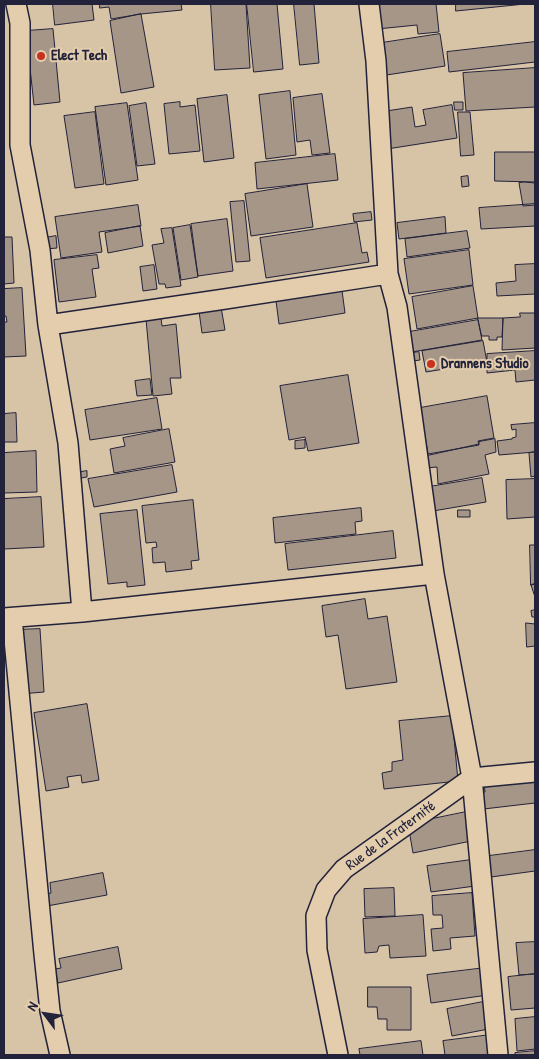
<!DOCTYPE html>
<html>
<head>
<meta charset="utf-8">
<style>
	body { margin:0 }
	#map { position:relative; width:539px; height:1059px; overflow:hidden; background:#d7c3a5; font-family:"Patrick Hand",sans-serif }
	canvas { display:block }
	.frame { position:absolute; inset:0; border:5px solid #22223b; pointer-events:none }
	.north { position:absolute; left:20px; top:989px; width:50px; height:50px; -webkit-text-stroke:4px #e3cdac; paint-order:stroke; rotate:301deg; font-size:14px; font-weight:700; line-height:20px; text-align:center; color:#22223b }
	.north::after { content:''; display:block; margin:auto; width:18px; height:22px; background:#22223b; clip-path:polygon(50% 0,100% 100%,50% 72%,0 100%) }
</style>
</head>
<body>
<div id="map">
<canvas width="539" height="1059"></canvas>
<div class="frame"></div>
<div class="north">N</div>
</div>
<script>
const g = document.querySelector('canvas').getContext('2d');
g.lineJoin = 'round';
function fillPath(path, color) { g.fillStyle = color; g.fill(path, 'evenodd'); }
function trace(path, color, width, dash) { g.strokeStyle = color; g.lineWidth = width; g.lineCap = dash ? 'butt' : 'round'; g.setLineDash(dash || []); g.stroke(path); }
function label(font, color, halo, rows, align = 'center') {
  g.font = font + ' "Patrick Hand",sans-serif'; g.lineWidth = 4; g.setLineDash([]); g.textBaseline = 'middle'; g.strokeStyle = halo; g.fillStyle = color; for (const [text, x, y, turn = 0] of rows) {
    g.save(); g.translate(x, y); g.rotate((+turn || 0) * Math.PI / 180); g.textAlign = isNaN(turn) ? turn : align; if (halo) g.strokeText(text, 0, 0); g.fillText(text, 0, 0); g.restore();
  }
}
const building = new Path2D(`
	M53,4H92L94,20L55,25Z
	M100,4H181L182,10L141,14L111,19L109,7L100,8Z
	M211,4H246L250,68L215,70Z
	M247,4H277L283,69L254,72Z
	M294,4H314L319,63L300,65Z
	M374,4H436L439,32L418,34L417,25L377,29Z
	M456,4H525L456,11Z
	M141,14L154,87L121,93L110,21Z
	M53,29L60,102L34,105L26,31Z
	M440,34L445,66L380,76L375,44Z
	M535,42V62L449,72L447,52Z
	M535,68V107L466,111L463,73Z
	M290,91L296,155L266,159L259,95Z
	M322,94L330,153L312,155L310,140L297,142L293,98Z
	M227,95L234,158L204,162L197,99Z
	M180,102V107L195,105L200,151L169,154L164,104Z
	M454,102H463V110H455Z
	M127,103L138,180L106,185L95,107Z
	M146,103L155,164L137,166L129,106Z
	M452,105L457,138L387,149L380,112L412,107L415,127L426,125L423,110Z
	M95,112L104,184L75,188L64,116Z
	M458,112H470L474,155L461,156Z
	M495,152H535V182L495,181Z
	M335,154L338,180L257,189L255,163Z
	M468,176L469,186L462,187L461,177Z
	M525,182L535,183V205L523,206L519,183Z
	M307,184L313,227L251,236L245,194Z
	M244,201L250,261L236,262L230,202Z
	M535,204V226L481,229L479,208Z
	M138,205L141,226L99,232L102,252L61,258L55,217Z
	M371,212L372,220L354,222L353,214Z
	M445,217L446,233L399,239L397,223Z
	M227,219L233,271L198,276L191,224Z
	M357,223L362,253L367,252L369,262L266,278L260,238Z
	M190,225L198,277L181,280L173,228Z
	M140,226L143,246L108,253L105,233Z
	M172,228L181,286L166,288L165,284H159L152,245L164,243L161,229Z
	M467,231L470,248L407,257L405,239Z
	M56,236L57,248L46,249L45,238Z
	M4,237H12L14,283L4,284Z
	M469,250L473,285L409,294L404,259Z
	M97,255L99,268L92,269L96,297L59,302L54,260Z
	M535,264V294L497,296L496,283L516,281L515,265Z
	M154,265L157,289L143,291L140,267Z
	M341,283L345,313L279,324L275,293Z
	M473,286L478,318L417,329L412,297Z
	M22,288L26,356L4,357V322H7L6,316H4V289Z
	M220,301L225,330L202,333L198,304Z
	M520,313H535V348L502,350L503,318L520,317Z
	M161,318L162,326L176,324L181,378H170L172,394L153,396L146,319Z
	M478,318H503L502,337H497V340H489V336H482Z
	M478,320L482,340L412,352L409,332Z
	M483,341L487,362L426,372L422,351Z
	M535,351V380L516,382L515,370L487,373V354Z
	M419,352L420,360L413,361L412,353Z
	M348,375L359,443L308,451L305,437L289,440L280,386Z
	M150,379L152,395L137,396L135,381Z
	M487,396L494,438L478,441L479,445L428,454L420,408Z
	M157,398L162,429L90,440L85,410Z
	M16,413L17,442H4V414Z
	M535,423V452L499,455L497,441L512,439V438L516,437V429L512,430L511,425Z
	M169,429L175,462L114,473L110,449L125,446L123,438Z
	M495,439L496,452L485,455L489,474L438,484L437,467L426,468L425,456L479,444V442Z
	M305,440V448L295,449V441Z
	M36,451L37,492L4,493V453Z
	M535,452V476L531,477L529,453Z
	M172,465L177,492L94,507L88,479Z
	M87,471V477L75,479V473Z
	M482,478L486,502L433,511L429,487Z
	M535,479V517L507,519L506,480Z
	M41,497L44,547L4,549V499Z
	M193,500L199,560L191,561L192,569L166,572L165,562L153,563L152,548L157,547L156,542L146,543L142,506Z
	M361,508L362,521L355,522L356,534L275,543L273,518Z
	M137,510L145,585L127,587V582L108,584L100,514Z
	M458,510H470V517H458Z
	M393,531L396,558L288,570L285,544Z
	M530,545H535V584L531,585Z
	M535,584V597L531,585Z
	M365,599L368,619L387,616L397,682L346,689L338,635L326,637L322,606Z
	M535,610V617H532L531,611Z
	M526,623L535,624V646L527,647Z
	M40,629L44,692L20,694L16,630Z
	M87,704L99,780L82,783L81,775L67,777L69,787L46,791L34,713Z
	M452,716L458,781L384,789L382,773L392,771V762L403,760L399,721Z
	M535,777V803L475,810L473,793L485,792L484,783Z
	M466,812L471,841L413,853L408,824Z
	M535,850V871L491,877L489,856Z
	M471,860L475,886L431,892L427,866Z
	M103,873L107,895L47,906L45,894L51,893L50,883Z
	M394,888L395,916L365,917L364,889Z
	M472,893L475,936L450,938L451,949L433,951L431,929L443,928L442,915H433L432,896Z
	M423,915L426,956L390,958L389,945L379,946L377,952L365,953L363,919Z
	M535,942V974L519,975L516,943Z
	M118,947L122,969L58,983L55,969L61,968L59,959Z
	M485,968L488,995L431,1003L427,975Z
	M535,974V1008L511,1010L508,977Z
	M368,987H411V1030H387V1019H378L377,1007H368Z
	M488,1001L494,1028L452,1036L447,1009Z
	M535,1017V1049L517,1051L515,1019Z
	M490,1035L492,1055H445L443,1041Z
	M421,1041L423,1055H360L359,1049Z
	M535,1051V1055H515V1053Z`);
const minor = new Path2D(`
	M16,4L20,23V145L40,250L48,325L68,443L82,612
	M369,4L376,61L388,274L397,307L434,574L472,778L498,1055
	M48,325L225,299L388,274
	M4,618L82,612L434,574
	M12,618L44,954L50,1011L60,1055
	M338,1055L317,950L316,916L326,890L344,869L472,778L535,772`);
const markers = [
	[41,56,5,"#c8321e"],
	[431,364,5,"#c8321e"]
];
const poiNames = [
	["Elect Tech",51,56],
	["Drannens Studio",441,364]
];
const streetNames = [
	["Rue de la Fraternité",391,836,-36]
];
fillPath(building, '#a59687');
trace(building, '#22223b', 1);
trace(minor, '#22223b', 22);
trace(minor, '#e3cdac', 19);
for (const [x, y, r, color] of markers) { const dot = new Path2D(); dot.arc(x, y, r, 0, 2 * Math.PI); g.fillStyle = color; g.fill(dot); trace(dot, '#e3cdac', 2); }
label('bold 15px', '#22223b', '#e3cdac', poiNames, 'left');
label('15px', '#22223b', '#e3cdac', streetNames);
</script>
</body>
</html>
